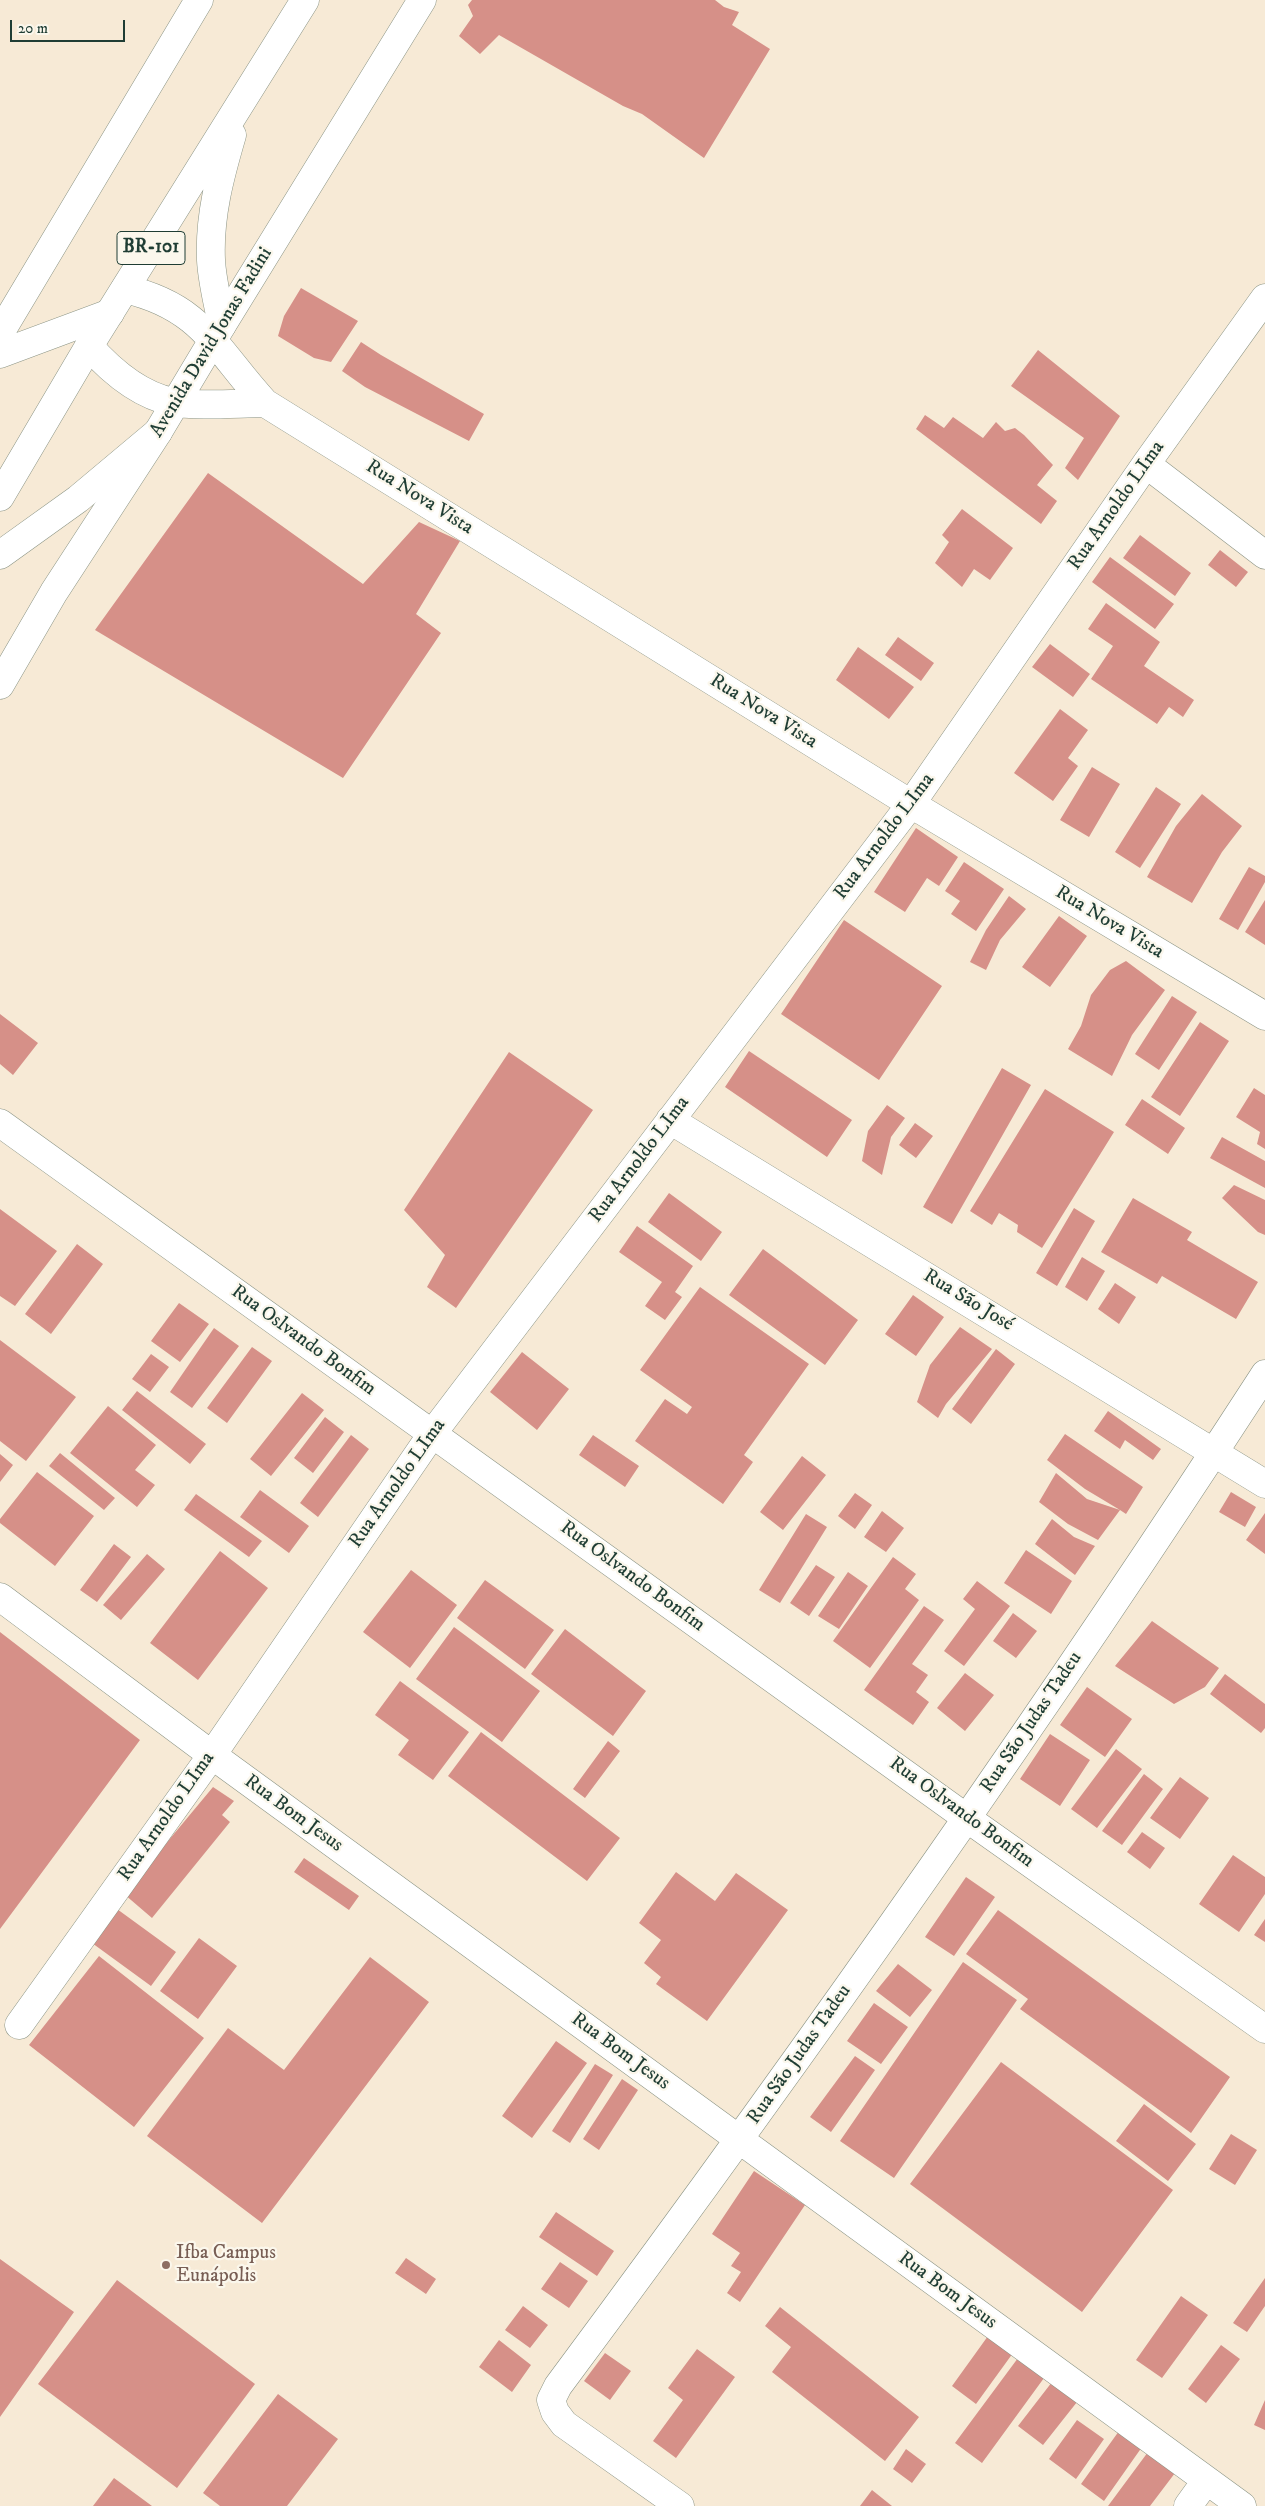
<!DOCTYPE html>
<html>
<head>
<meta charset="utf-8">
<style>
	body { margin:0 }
	#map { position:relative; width:1265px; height:2506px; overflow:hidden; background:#f7ead6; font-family:"IM FELL DW Pica",serif }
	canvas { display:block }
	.scale { position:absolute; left:10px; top:20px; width:115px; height:22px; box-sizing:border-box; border:2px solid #1f3d34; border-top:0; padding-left:6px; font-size:15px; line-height:18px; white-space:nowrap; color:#1f3d34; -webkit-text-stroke:4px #fbf7ec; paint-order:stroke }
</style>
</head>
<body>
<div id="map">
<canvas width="1265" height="2506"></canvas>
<div class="scale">20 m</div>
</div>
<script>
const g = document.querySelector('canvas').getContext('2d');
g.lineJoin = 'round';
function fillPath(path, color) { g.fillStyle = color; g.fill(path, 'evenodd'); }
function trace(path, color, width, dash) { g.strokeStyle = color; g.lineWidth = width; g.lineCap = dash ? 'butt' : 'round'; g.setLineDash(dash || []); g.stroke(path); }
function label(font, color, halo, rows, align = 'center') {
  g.font = font + ' "IM FELL DW Pica",serif'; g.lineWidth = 4.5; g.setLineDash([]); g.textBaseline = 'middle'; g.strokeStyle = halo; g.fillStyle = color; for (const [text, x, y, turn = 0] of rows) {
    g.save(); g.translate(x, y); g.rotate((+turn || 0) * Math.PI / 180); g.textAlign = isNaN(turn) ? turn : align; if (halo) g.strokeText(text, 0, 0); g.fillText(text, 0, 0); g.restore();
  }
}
const building = new Path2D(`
	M472,0H715L724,7L739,12L732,25L770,49L704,158L642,114L623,106L499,35L480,54L459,36L473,16L468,5Z
	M301,288L358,321L331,362L314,358L278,336L284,316Z
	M361,342L381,355L484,414L469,441L365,387L342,371Z
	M1038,350L1120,416L1078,480L1065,468L1084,438L1011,386Z
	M925,415L944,428L953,417L983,438L996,422L1005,431L1015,428L1024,435L1053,465L1037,485L1057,501L1041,524L916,429Z
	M208,473L363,584L419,522L460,541L416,614L441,633L343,778L95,630Z
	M962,509L1013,548L990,580L974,569L962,587L935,563L949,542L942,535Z
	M1140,535L1191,573L1175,596L1123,558Z
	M1220,550L1248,572L1236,587L1208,565Z
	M1110,557L1174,604L1155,629L1092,582Z
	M1106,603L1160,642L1144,666L1194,700L1183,717L1169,707L1157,724L1091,679L1113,646L1088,629Z
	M898,637L934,663L921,681L885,655Z
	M1050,644L1090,674L1073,697L1032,667Z
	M858,647L914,687L889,719L836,680Z
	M1060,709L1088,730L1068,758L1078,766L1053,801L1014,773Z
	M1092,767L1120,784L1089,837L1060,820Z
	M1156,787L1181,804L1140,868L1115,852Z
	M1202,794L1242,826L1222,852L1192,903L1147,877L1176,826Z
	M916,828L958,857L939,886L927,878L905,912L874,892Z
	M964,862L1004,889L976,931L951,914L960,901L945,891Z
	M1249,867L1265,876V882L1238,930L1219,919Z
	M1009,896L1026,909L1000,940L986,970L970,962L986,930Z
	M1265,900V945L1245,932Z
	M1059,916L1087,936L1050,987L1022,967Z
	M844,920L942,986L879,1080L781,1014Z
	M1126,961L1165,990L1132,1035L1112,1076L1068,1049L1081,1026L1091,995L1110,970Z
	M1172,996L1197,1012L1159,1070L1135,1054Z
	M0,1014L38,1043L13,1075L0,1064Z
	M1200,1022L1229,1041L1180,1116L1151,1097Z
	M749,1051L852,1120L827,1157L725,1087Z
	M509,1052L593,1110L456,1308L427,1287L445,1255L404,1210Z
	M1002,1068L1031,1085L952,1224L923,1207Z
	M1254,1088L1265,1095V1149L1257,1144L1260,1132L1236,1117Z
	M1045,1089L1114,1132L1042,1248L1017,1232L1018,1225L999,1213L992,1225L970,1211Z
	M1142,1099L1185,1128L1168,1154L1125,1125Z
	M887,1105L905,1118L891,1137L882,1175L862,1161L868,1131Z
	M915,1123L933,1136L916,1158L899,1145Z
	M1222,1137L1265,1161V1188L1210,1158Z
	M1234,1185L1265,1200V1235L1258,1232L1222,1198Z
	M669,1193L722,1232L701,1261L648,1222Z
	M1133,1198L1192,1232L1187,1240L1258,1282L1236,1319L1162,1276L1157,1284L1101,1252Z
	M1074,1208L1095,1221L1057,1286L1036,1273Z
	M0,1209L57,1251L15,1306L0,1296Z
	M637,1226L693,1266L675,1292L682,1297L665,1320L645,1306L662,1282L619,1252Z
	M77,1244L103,1264L51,1334L25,1314Z
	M763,1249L858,1320L825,1365L729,1295Z
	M1082,1257L1105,1271L1087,1301L1065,1287Z
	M1115,1283L1136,1297L1119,1324L1098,1309Z
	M700,1287L809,1364L744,1455L753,1462L723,1504L635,1441L665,1399L687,1414L692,1407L640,1370Z
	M913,1295L944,1317L916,1356L885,1334Z
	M179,1303L209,1324L180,1362L151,1341Z
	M960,1327L992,1349L946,1404L938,1418L917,1402L930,1365Z
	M214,1328L239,1346L192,1408L170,1392Z
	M0,1340L76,1397L26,1461L0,1441Z
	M252,1347L272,1361L227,1423L207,1408Z
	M996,1349L1015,1364L971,1424L952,1409Z
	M522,1352L569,1389L537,1430L490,1392Z
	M151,1354L169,1367L150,1392L132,1379Z
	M137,1391L206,1444L190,1464L122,1410Z
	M302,1393L324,1410L271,1476L250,1459Z
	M108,1406L156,1445L135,1470L155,1485L137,1507L70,1453Z
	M1108,1411L1161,1449L1153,1460L1125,1440L1120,1449L1094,1431Z
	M325,1417L344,1432L313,1473L294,1458Z
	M1065,1434L1143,1487L1126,1514L1120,1510L1098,1540L1068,1524L1039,1502L1056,1473L1087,1499L1120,1510L1085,1489L1047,1460Z
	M351,1435L369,1449L318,1517L300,1503Z
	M593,1435L639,1466L625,1487L579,1455Z
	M60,1453L115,1498L104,1510L49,1466Z
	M0,1454L13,1465L0,1482Z
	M802,1456L826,1475L783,1530L760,1512Z
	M37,1472L94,1516L55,1566L0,1523V1519Z
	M260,1490L309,1526L289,1553L240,1517Z
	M1231,1492L1256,1507L1245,1527L1219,1512Z
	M855,1493L872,1505L855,1529L838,1516Z
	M196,1494L262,1541L249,1557L184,1510Z
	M882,1511L904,1528L886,1552L864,1537Z
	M1265,1513V1554L1246,1540Z
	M806,1514L827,1527L780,1603L759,1590Z
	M1052,1519L1074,1537L1095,1546L1075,1575L1035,1544Z
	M114,1544L131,1557L97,1602L80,1590Z
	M1026,1550L1072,1581L1051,1614L1004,1583Z
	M220,1551L268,1588L198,1680L150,1643Z
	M147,1554L165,1569L121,1620L103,1605Z
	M893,1557L916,1574L905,1589L919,1600L870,1668L833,1641Z
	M816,1565L835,1577L809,1616L790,1603Z
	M411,1570L457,1605L410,1668L363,1632Z
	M848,1572L868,1586L839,1629L818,1616Z
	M485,1580L554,1630L525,1669L457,1618Z
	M977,1581L1010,1606L964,1666L944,1651L975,1609L963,1599Z
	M924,1606L944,1620L912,1664L928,1675L916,1692L929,1702L913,1725L864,1690Z
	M1013,1613L1037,1631L1016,1658L993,1641Z
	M1152,1621L1219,1668L1205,1687L1174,1704L1115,1666Z
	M454,1627L540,1691L502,1742L416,1679Z
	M565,1629L646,1691L613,1736L531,1674Z
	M0,1632L140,1740L0,1929Z
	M965,1673L994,1695L965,1731L937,1708Z
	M1225,1674L1265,1704V1728L1261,1733L1210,1694Z
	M400,1681L469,1732L433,1780L398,1755L409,1740L375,1715Z
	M1087,1687L1132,1719L1105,1757L1060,1725Z
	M481,1732L620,1838L587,1881L448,1776Z
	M1050,1734L1090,1760L1060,1806L1020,1779Z
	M608,1741L620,1751L585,1798L573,1789Z
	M1116,1749L1142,1769L1097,1828L1071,1809Z
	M1144,1774L1163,1789L1122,1845L1102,1831Z
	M1180,1777L1209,1798L1180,1839L1150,1818Z
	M213,1787L234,1801L222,1815L230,1822L152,1918L124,1894Z
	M1142,1832L1165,1848L1150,1869L1127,1852Z
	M1233,1855L1265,1877V1894L1239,1932L1199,1904Z
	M304,1858L359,1896L349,1910L294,1872Z
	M676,1872L715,1901L736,1873L788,1910L707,2021L656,1984L661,1977L644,1963L661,1940L639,1923Z
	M966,1877L995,1897L954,1956L925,1937Z
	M117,1909L176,1952L151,1986L92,1943Z
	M998,1910L1230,2077L1191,2133L1020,2009L1028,1999L966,1954Z
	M1265,1919V1942L1254,1935Z
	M199,1938L237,1966L198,2019L160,1991Z
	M99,1956L204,2038L134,2127L29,2045Z
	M370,1957L429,2002L262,2223L147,2136L228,2028L284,2070Z
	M963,1962L1017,2000L894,2178L840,2141Z
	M898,1964L932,1990L910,2017L876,1991Z
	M874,2003L908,2027L881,2064L847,2041Z
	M556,2041L587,2063L532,2138L502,2116Z
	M855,2056L875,2070L831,2132L810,2117Z
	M1001,2062L1173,2190L1082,2312L910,2184Z
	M595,2064L613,2075L570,2143L552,2131Z
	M622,2079L638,2090L599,2150L583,2139Z
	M1144,2104L1196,2144L1168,2181L1116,2141Z
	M1231,2134L1257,2150L1235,2185L1209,2169Z
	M754,2171L805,2205L740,2302L727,2293L741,2272L731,2266L740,2253L712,2234Z
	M556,2212L614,2251L597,2276L539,2237Z
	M406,2258L436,2279L426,2294L395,2273Z
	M0,2259L74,2312L0,2417Z
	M560,2262L588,2281L569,2308L541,2289Z
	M1265,2278V2306L1247,2332L1233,2323Z
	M117,2280L255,2384L177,2488L38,2384Z
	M1181,2296L1208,2315L1162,2378L1136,2360Z
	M523,2306L548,2325L530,2348L505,2330Z
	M780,2307L919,2417L885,2461L772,2372L791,2347L765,2326Z
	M988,2336L1013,2353L976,2404L952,2386Z
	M499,2340L531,2365L512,2392L479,2367Z
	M1221,2345L1240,2359L1206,2403L1188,2389Z
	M697,2349L735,2377L676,2458L653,2441L683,2400L668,2388Z
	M605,2353L631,2371L610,2400L584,2381Z
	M1018,2358L1044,2378L982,2463L955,2443Z
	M1052,2382L1077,2402L1043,2445L1018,2426Z
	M278,2394L338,2439L287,2506H220L203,2493Z
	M1265,2400V2430L1254,2425Z
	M1077,2420L1104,2439L1076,2479L1049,2459Z
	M1119,2431L1142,2447L1104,2501L1081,2484Z
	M906,2449L926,2464L912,2483L893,2469Z
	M1148,2452L1175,2473L1150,2506H1108Z
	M114,2478L152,2506H93Z
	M872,2490L892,2506H860Z`);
const minor = new Path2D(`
	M125,289C203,307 216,350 265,403L911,804L1265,1016
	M0,333L199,0
	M89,346C112,372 139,395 173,402C196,407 240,403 265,403
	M0,354L110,313
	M1146,464L1265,555
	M0,685L54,592L158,432L222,325L422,0
	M670,1120L1265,1484
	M0,1123L968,1819L1265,2029
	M0,1597L212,1755L1242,2506
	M19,2025L212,1755L432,1434L911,804L1146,464L1265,298
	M680,2506L564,2424L555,2412L551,2400L558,2386C803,2056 1041,1720 1265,1374
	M1188,2506L1206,2481`);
const highway = new Path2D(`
	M222,325C218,303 212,281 211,260C209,216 220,176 232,135
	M0,497L89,346L305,0
	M0,555L78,499L158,432`);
const markers = [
	[166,2265,5,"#8d6e63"]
];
const shields = [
	[151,248,68]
];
const shieldNames = [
	["BR-101",151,248]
];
const streetNames = [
	["Avenida David Jonas Fadini",212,343,-59],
	["Rua Nova Vista",419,498,32],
	["Rua Arnoldo LIma",1117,506,-55],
	["Rua Nova Vista",763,712,32],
	["Rua Arnoldo LIma",885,837,-53],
	["Rua Nova Vista",1109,923,31],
	["Rua Arnoldo LIma",640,1160,-53],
	["Rua São José",968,1301,31],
	["Rua Oslvando Bonfim",303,1341,36],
	["Rua Arnoldo LIma",398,1484,-55],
	["Rua Oslvando Bonfim",632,1577,36],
	["Rua São Judas Tadeu",1032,1723,-56],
	["Rua Oslvando Bonfim",961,1813,36],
	["Rua Bom Jesus",293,1814,36],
	["Rua Arnoldo LIma",167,1817,-55],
	["Rua Bom Jesus",620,2052,36],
	["Rua São Judas Tadeu",800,2055,-55],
	["Rua Bom Jesus",947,2291,36]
];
const educationNames = [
	["Ifba Campus",176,2254],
	["Eunápolis",176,2277]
];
fillPath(building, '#d69088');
trace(minor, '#8b9485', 29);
trace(highway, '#8b9485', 29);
trace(minor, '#fff', 28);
trace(highway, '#fff', 28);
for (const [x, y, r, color] of markers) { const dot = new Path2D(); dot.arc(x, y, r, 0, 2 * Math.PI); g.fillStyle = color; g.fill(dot); trace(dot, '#fbf7ec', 2); }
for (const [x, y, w] of shields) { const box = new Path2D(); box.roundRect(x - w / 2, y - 16.5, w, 33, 4); g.fillStyle = '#fbf7ec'; g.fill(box); trace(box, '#1f3d34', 1); }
label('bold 19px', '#1f3d34', null, shieldNames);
label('20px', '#1f3d34', '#fbf7ec', streetNames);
label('20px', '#785e54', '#fbf7ec', educationNames, 'left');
</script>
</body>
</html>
